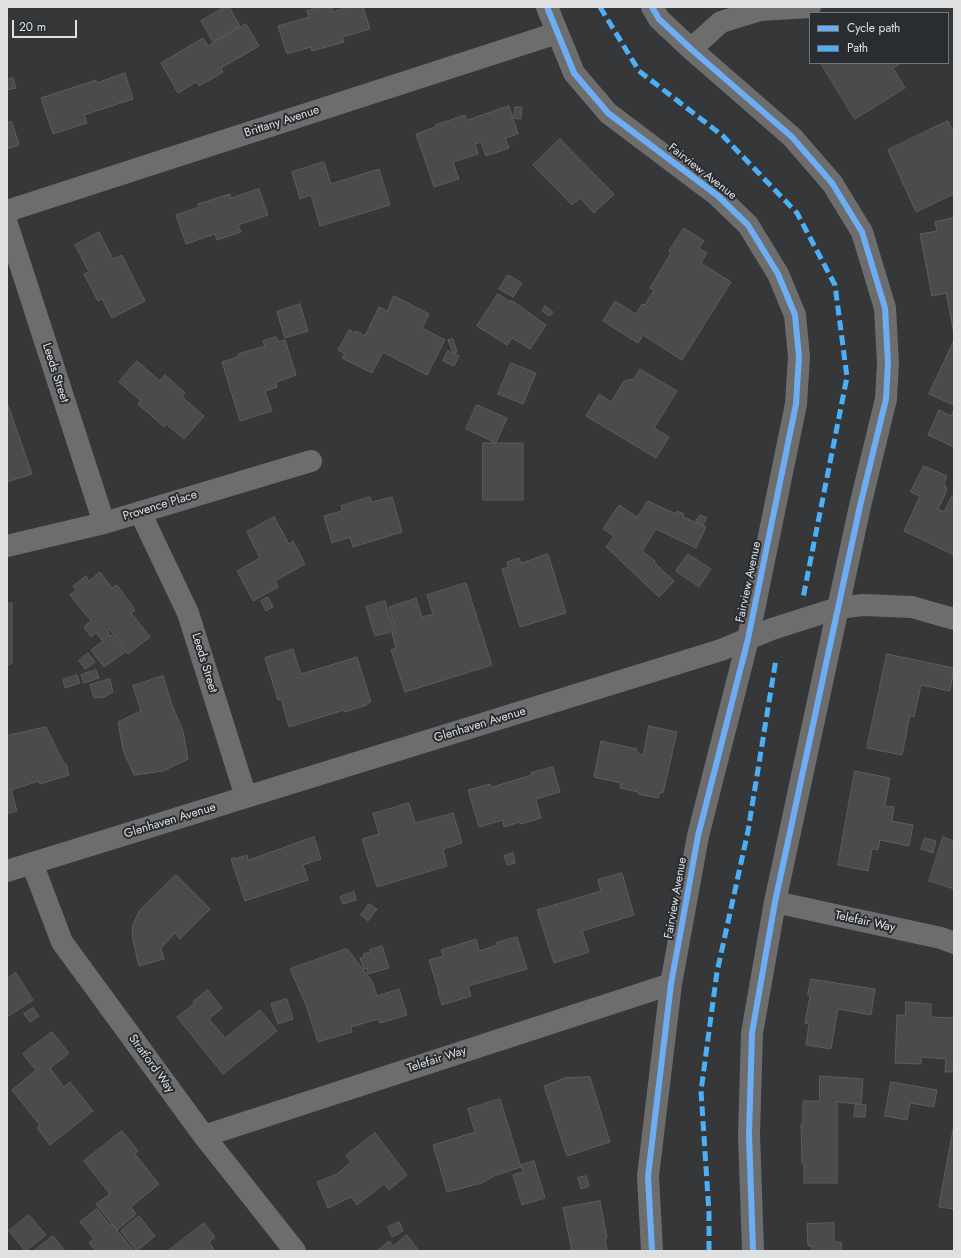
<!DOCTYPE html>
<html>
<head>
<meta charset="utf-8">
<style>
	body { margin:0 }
	#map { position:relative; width:961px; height:1258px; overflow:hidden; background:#353739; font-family:Jost,sans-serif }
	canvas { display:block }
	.frame { position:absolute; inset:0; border:8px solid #dee0e2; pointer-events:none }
	.legend { position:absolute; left:809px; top:12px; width:140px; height:52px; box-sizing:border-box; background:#292d31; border:1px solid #717578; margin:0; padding:5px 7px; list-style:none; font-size:12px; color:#dee0e2 }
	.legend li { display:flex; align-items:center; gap:8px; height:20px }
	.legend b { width:20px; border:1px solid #717578 }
	.scale { position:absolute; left:12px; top:20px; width:65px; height:18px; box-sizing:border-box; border:2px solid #dee0e2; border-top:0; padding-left:5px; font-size:12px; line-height:14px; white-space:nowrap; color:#dee0e2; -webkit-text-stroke:3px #292d31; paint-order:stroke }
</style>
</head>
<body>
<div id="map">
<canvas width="961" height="1258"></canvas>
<div class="frame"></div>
<ul class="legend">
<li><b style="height:5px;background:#6dadf4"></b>Cycle path</li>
<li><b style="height:5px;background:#4cb0f7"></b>Path</li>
</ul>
<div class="scale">20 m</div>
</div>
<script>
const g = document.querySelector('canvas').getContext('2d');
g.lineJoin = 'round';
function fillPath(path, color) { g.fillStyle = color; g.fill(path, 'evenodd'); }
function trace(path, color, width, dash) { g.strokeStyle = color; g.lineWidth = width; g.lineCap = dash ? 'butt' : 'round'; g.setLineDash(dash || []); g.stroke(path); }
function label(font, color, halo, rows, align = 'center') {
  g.font = font + ' Jost,sans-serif'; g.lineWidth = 4; g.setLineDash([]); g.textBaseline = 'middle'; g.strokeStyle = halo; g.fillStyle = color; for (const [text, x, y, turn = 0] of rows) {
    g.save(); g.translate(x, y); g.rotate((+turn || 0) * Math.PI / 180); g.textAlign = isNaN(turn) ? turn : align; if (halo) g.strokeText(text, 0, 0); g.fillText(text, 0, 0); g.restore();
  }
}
const building = new Path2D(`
	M225,7H229L240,26L213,42L201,21Z
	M320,7H331L333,12L349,7H363L370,29L342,37L344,42L312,51L311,47L287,54L278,26L309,17L307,11Z
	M246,24L259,46L221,68L223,72L199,86L196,82L178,93L161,63L203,38L208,46Z
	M821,63H901L893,68L905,88L855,119Z
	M125,73L133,99L84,115L87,123L53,134L41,98L96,80V83Z
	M13,78L16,88L7,90V80Z
	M509,106L518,134L505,138L509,148L486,156L481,142L475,144L478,154L453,162L459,179L434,187L416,134L436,127L435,125L465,115L467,120Z
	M515,107H522L521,119L514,118Z
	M948,121L954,133V194L916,212L888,150Z
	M12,122L19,145L7,149V123Z
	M560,139L614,194L594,213L580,198L572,205L533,165Z
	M324,162L331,184L379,169L390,205L320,226L311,195L300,199L292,172Z
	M259,189L268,215L238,225L241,232L217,240L215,234L186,244L176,215L199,207L198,204L230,194L231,198Z
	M954,218V334L946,293L932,296L920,234L937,231L935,222Z
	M684,228L704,241L699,248L707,253L701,263L731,282L682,360L643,335L638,343L603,321L615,301L636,314L642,304L645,305L654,290L650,288L671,253L669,252Z
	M99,232L113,259L122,255L145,301L112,318L102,299L98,301L84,274L89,272L75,245Z
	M508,275L522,283L513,297L499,289Z
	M498,294L510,302L511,300L546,325L530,349L512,338L507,345L477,326Z
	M394,296L429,314L422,328L445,340L427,375L383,352L372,373L342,358L345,354L338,350L349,330L355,333L356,331L365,336L379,307L387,311Z
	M300,304L308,331L285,338L277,312Z
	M545,306L553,312L550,316L542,311Z
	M276,337L278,342L285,340L296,375L276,382L277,387L265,391L272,411L240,421L222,362L238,357V354L265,346L263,341Z
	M453,339L457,352L453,353L448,340Z
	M954,341V405L929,394Z
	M448,351L459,356L454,366L443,361Z
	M137,361L160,381L165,375L185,393L182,397L204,416L184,439L166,424L164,427L138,404L141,401L119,382Z
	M511,363L536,373L523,404L498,394Z
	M640,369L677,391L654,428L669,437L656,458L586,416L599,394L611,402L624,381L634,379Z
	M7,405H8L32,474L7,482Z
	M477,405L507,418L496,443L466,429Z
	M954,409V447L928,435L939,410L951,416Z
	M483,443H523V500H483Z
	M924,466L947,476L944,483L947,490L938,509L944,512L952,496L954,497V555L904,531L920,496L911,492Z
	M370,497L372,502L392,497L402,532L353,547L350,537L332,543L324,516L342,511L341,506Z
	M648,501L676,514L677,511L684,514L683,517L706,527L696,548L656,529L642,551L655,561L654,562L674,581L659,597L606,547L614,536L603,529L619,505L637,517Z
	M700,515L707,518L703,525L696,521Z
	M274,517L289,544L293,541L305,564L275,581L278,587L253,601L237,571L260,558L247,532Z
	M548,554L566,613L520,627L502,569L508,567L507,562L519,558L521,563Z
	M688,554L711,569L699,587L676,571Z
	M100,572L112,588L117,585L135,610L131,613L150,637L128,654L109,629L107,631L110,636L111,635L125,652L104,667L91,650L103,641L96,633L91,637L84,627L91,621L70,595L76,590L73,586L86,576L89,581Z
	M466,583L492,665L405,692L391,650L396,648L392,633L396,632L389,607L416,598L422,617L433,614L427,595Z
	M268,597L273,607L266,611L261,601Z
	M385,601L394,631L375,636L366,607Z
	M12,603V663L7,665V604Z
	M293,649L301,674L357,657L371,702L366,704L367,705L345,712L344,710L289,727L281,699L278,700L265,658Z
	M88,653L95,662L85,669L79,661Z
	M887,654L954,668L950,691L921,685L914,717L910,715L902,755L867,748Z
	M96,670L99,678L84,683L81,675Z
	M77,675L80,683L65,688L63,680Z
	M163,676L172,705L183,731L188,759L163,771L134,775L123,750L118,722L141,711L133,686Z
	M110,679L113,692L104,697L94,698L90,685Z
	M649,726L677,732L663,793L660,792L658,798L638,794L639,792L620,788L621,783L594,777L601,741L637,749V753L643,755Z
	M46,727L64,764H66L69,775L40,784L39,781L11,790L17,811L7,814V736Z
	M553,767L560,792L536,799L541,818L521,824L520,822L504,827L503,820L479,827L468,790L490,784L492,787L532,775L531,773Z
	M855,771L890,778L885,806L894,807L892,821L913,825L909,846L880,840L878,850L872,849L868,871L838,865Z
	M409,803L415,823L453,813L462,843L443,849L447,866L377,887L362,839L379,834L373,814Z
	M314,837L321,859L303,865L308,880L245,901L231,859L235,858V859L247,855L248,860Z
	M943,837L954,841V889L929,881Z
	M925,838L936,841L933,853L921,849Z
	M513,853L515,863L507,865L504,856Z
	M622,873L634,915L582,931L589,952L554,963L537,910L601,891L598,880Z
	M176,875L210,909L180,939L175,933L161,948L164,959L139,966L133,941L132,928L139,911Z
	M354,892L356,900L343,904L340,897Z
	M369,904L377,909L368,921L361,915Z
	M517,937L527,969L468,986L471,996L442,1005L438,992H439L429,960L443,956L441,950L476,939L479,951L497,945L496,943Z
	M382,946L389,968L368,974L367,968L364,969L360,958L364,957L363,954L371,952L370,950Z
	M347,949L372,981L377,996L399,989L407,1015L380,1023L378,1019L351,1027L352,1032L318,1042L306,1005L290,969Z
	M16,973L33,1000L7,1017V979Z
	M811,979L875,989L871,1015L838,1009L831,1049L806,1045L809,1024L805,1023L810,996L808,995Z
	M208,990L222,1008L209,1019L225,1038L260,1010L277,1031L223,1074L177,1017L194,1004L193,1002Z
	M287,999L293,1019L278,1024L271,1004Z
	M906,1002L931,1004V1017L954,1018V1072H945L946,1059L921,1057V1064L895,1063L897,1015H905Z
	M33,1008L39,1016L30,1022L24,1014Z
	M52,1032L69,1053L50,1068L64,1087L70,1082L93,1111L50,1145L37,1128L40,1125L12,1090L36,1070L23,1054Z
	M820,1076L863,1079L861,1104L837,1102V1183H804V1163H802L801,1124H803V1101H819Z
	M590,1077L610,1142L567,1156L544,1086L565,1078Z
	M891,1082L937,1090L934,1107L910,1103L907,1120L885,1116Z
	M500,1099L521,1167L494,1176L482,1183L447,1192L433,1145L475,1132L468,1109Z
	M856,1104L866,1105L865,1117H854Z
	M954,1125V1209L939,1207Z
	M122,1131L138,1151L135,1154L159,1184L131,1207L136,1214L117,1230L96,1204L110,1194L84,1161Z
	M375,1133L407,1175L389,1190L384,1184L357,1205L351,1197L328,1208L317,1182L337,1174L351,1162L346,1156Z
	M534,1161L545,1198L522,1205L513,1175L523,1172L521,1165Z
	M586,1176L589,1186L581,1189L578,1178Z
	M600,1201L607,1238L605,1239L607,1251H572L563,1208Z
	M97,1209L110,1225L112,1224L134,1251H96L89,1243L94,1239L80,1222Z
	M29,1215L46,1235L25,1251L9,1231Z
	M139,1216L155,1236L137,1251L121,1231Z
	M399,1222L403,1231L392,1237L388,1227Z
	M204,1223L215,1237L209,1242L215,1251H168Z
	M834,1223V1242H841L842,1251H812V1246H808L807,1224Z
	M407,1235L419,1251H377L389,1241L393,1246Z
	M53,1236L65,1251H34Z`);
const minor = new Path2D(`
	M547,7L574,73L608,113L718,196L748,225L778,274L795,315L799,357L796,404L748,639L698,836L671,984L648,1176L652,1251
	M652,7L659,19L691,49L792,137L832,183L862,232L885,308L888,363L886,399L860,506L838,608L775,902L752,1033L749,1134L753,1251
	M691,49L721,22L760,10L810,7
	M7,211L557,33
	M7,224L104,523
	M140,512L188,613L246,797
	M7,546L104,523L311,461
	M32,863L62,942L204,1136L295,1251
	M7,871L721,650L772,629L838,608L863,605L912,607L954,619
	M775,902L941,938L954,943
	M204,1136L671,984`);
const quiet = new Path2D(`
	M600,7L639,71L723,136L797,213L835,285L847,377L803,598
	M709,1251V1213L701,1091L717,972L748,831L776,659`);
const cycleway = new Path2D(`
	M547,7L574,73L608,113L718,196L748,225L778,274L795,315L799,357L796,404L748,639L698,836L671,984L648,1176L652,1251
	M652,7L659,19L691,49L792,137L832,183L862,232L885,308L888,363L886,399L860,506L838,608L775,902L752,1033L749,1134L753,1251`);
const streetNames = [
	["Brittany Avenue",282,122,-18],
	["Fairview Avenue",702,172,38],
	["Leeds Street",55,373,72],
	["Provence Place",160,506,-17],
	["Fairview Avenue",749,582,-78],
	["Leeds Street",204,663,73],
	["Glenhaven Avenue",480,725,-17],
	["Glenhaven Avenue",170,821,-17],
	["Fairview Avenue",676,898,-80],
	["Telefair Way",865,922,12],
	["Telefair Way",437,1060,-18],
	["Stratford Way",151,1064,54]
];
fillPath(building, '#494b4c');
trace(building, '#5b5d5e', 1);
trace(minor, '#6e6d6e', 22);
trace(quiet, '#4cb0f7', 5, [10, 5]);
trace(cycleway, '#6dadf4', 6);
label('12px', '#dee0e2', '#292d31', streetNames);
</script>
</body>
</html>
